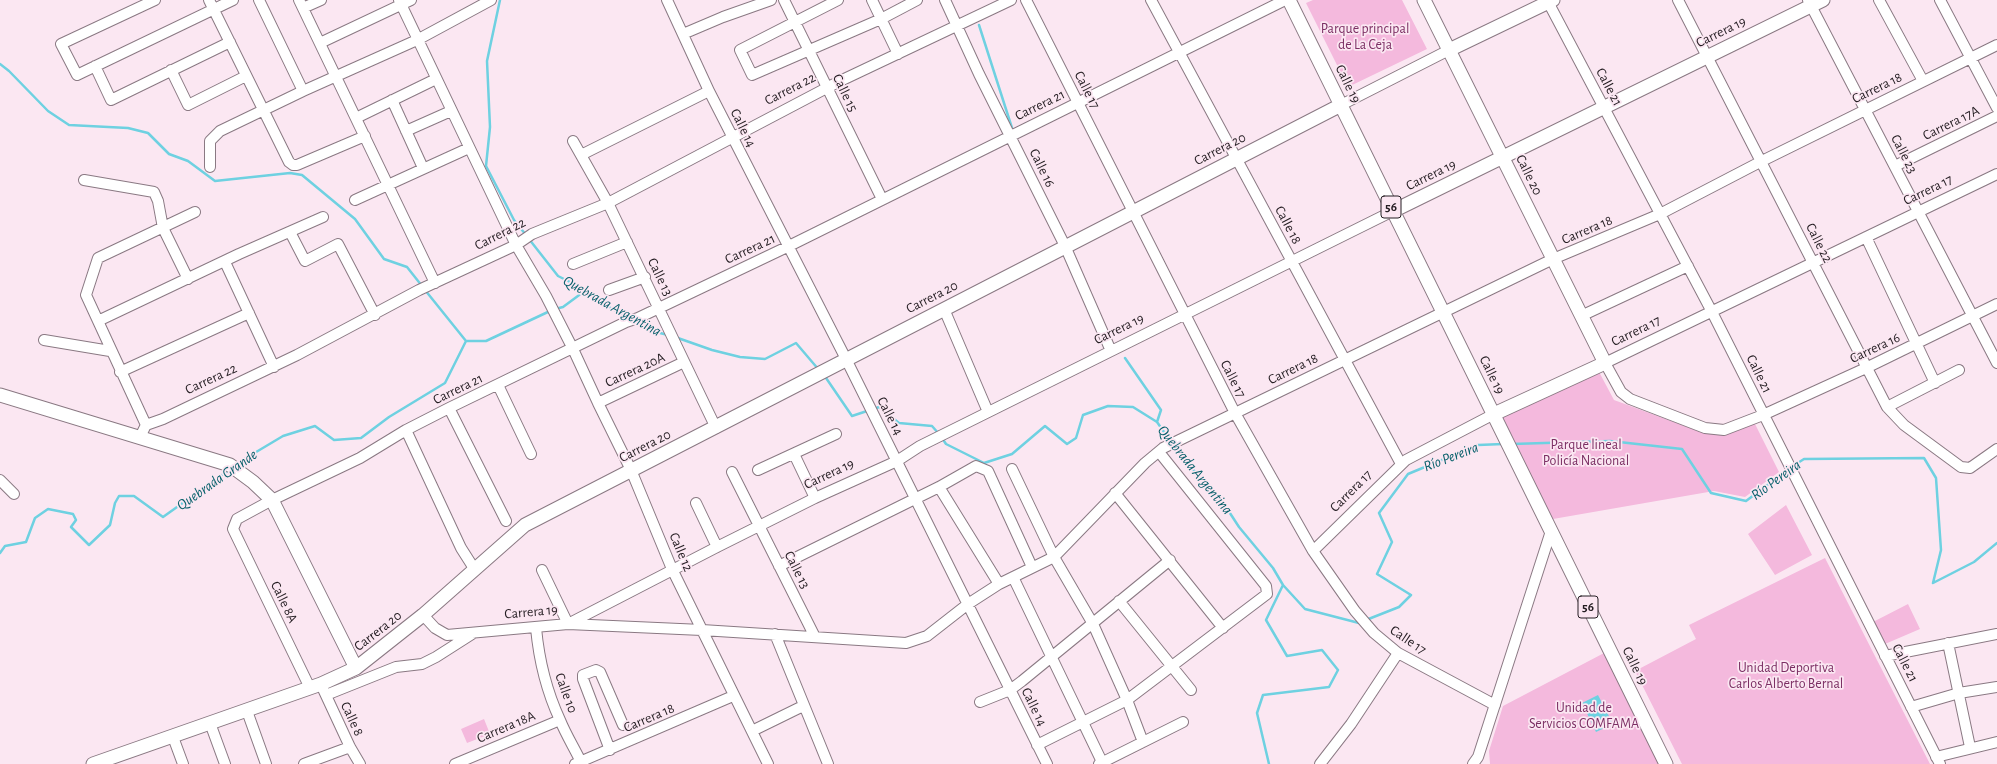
<!DOCTYPE html>
<html>
<head>
<meta charset="utf-8">
<style>
	body { margin:0 }
	canvas { display:block; background:#fbe7f2 }
</style>
</head>
<body>
<canvas width="1997" height="764"></canvas>
<script>
const g = document.querySelector('canvas').getContext('2d');
g.lineJoin = 'round';
function fillPath(path, color) { g.fillStyle = color; g.fill(path, 'evenodd'); }
function trace(path, color, width, dash) { g.strokeStyle = color; g.lineWidth = width; g.lineCap = dash ? 'butt' : 'round'; g.setLineDash(dash || []); g.stroke(path); }
function label(font, color, halo, rows, align = 'center') {
  g.font = font + ' "Alegreya Sans",sans-serif'; g.lineWidth = 3.5; g.setLineDash([]); g.textBaseline = 'middle'; g.strokeStyle = halo; g.fillStyle = color; for (const [text, x, y, turn = 0] of rows) {
    g.save(); g.translate(x, y); g.rotate((+turn || 0) * Math.PI / 180); g.textAlign = isNaN(turn) ? turn : align; if (halo) g.strokeText(text, 0, 0); g.fillText(text, 0, 0); g.restore();
  }
}
const green = new Path2D(`
	M1313,0H1402L1427,49L1348,87L1306,3Z
	M1598,370L1614,400L1698,431L1725,433L1754,422L1779,472L1745,497L1714,491L1553,519L1499,415Z
	M1786,505L1812,555L1775,575L1748,534Z
	M1825,558L1930,764H1682L1635,671L1696,639L1689,625Z
	M1908,604L1920,629L1885,644L1873,622Z
	M1606,652L1660,764H1490L1489,751L1503,706Z
	M484,719L490,734L467,743L461,729Z`);
const water = new Path2D(`
	M1598,695L1613,724L1596,732L1582,703Z`);
const stream = new Path2D(`
	M500,0L487,61L490,127L486,166L514,220L526,235
	M979,25L1012,128
	M0,64L9,71L48,111L69,125L128,128L148,133L169,154L188,161L215,181L290,173L302,175L355,219L384,259L407,267L422,286
	M529,239L558,276L586,290L609,307L628,318
	M425,290L466,341
	M555,309L563,307L586,290
	M636,322L652,331L668,335
	M675,337L712,350L740,357L765,359L796,343L819,370
	M466,341H486L550,311
	M1125,358L1161,410L1157,422
	M824,375L852,416L870,410
	M874,409L879,407L899,423L932,426L939,434
	M942,438L946,444L984,463L1012,454L1045,426L1067,444L1076,438L1083,415L1108,406L1133,407L1157,422L1171,442
	M1512,444L1610,441L1682,449L1711,493L1746,501L1789,469
	M1174,446L1200,478L1226,507L1239,527L1273,568L1283,585
	M236,464L283,436L315,426L334,440L361,438L389,417L445,383L466,341
	M1793,466L1804,459L1924,458L1936,478L1941,550L1933,583L1974,562L1997,543
	M0,553L5,546L26,542L35,518L48,509L73,514L76,520L71,527L89,545L110,525L115,503L119,496H134L163,517L229,470
	M1366,620L1399,607L1411,595L1377,574L1392,542L1379,513L1408,474L1478,445L1503,444
	M1269,764L1257,713L1263,695L1329,687L1338,670L1322,650L1287,656L1266,620L1283,585L1305,609L1359,623L1362,622`);
const minor = new Path2D(`
	M155,0L61,44L77,75L233,0
	M209,0L289,162L293,165H297L365,136
	M259,0L303,91
	M299,0L435,283
	M399,0L516,245L546,296L573,349L598,403L631,470L672,569L768,764
	M667,0L709,91
	M784,0L882,199
	M838,0L740,50L752,75L881,19L917,0
	M872,0L898,54
	M945,0L979,74L1065,246L1111,351
	M1026,0L1235,413L1313,551L1355,611L1374,633L1398,653L1495,705
	M1151,0L1401,464
	M1547,0L1712,312L1940,764
	M1678,0L1887,407L1904,425L1961,467L1970,468L1997,449
	M1808,0L1997,363
	M1879,0L1923,81
	M1940,0L1997,108
	M303,8L321,0
	M683,34L723,17L771,0
	M320,43L411,0
	M95,66L111,100L230,42
	M171,70L188,105L246,76
	M392,100L423,168
	M1341,105L1449,50
	M356,118L436,79
	M406,131L451,111
	M573,141L608,203L716,428
	M581,155L709,91L846,359L1047,764
	M1895,166L1997,116
	M210,167V141L220,131L303,91L417,40L491,0
	M1997,174L1605,363L1621,392L1630,399L1705,428L1724,430L1763,415L1866,368L1997,304
	M84,180L154,192L158,201L163,228L188,279
	M355,200L469,148
	M290,232L305,261L338,244L375,315
	M1866,237L1935,383
	M225,262L274,367
	M573,264L627,242
	M609,290L645,277
	M944,309L988,412
	M1581,316L1688,266
	M98,321L239,254L323,217
	M44,340L110,351
	M120,372L249,313
	M498,385L531,454
	M598,403L684,362
	M1887,407L1959,370
	M449,408L506,521
	M146,425L86,295L98,258L195,212
	M406,430L461,548L475,570
	M140,437L146,425L163,419L297,355L419,290L516,245L532,234L608,203L838,82L1011,0
	M794,454L815,498
	M1012,469L1054,557L1093,624L1127,700L1143,742
	M758,470L836,434
	M732,472L815,637
	M0,480L14,494
	M939,487L999,584
	M1115,493L1223,628
	M696,503L717,547
	M1313,551L1406,460L1494,414
	M779,566L939,487L976,466L988,471L1032,567
	M542,570L568,624
	M1013,577L1103,764
	M1119,601L1191,690
	M423,615L435,628L447,635L568,624L717,547L815,498L897,461L920,446L1393,211
	M568,624L702,630L906,643L927,636L968,604L999,584L1054,557L1145,463L1163,448L1553,259L1660,214L1762,161L1997,45
	M536,628C539,660 546,690 560,720C566,735 575,749 582,764
	M775,634L828,764
	M1948,643L1970,747
	M1885,656L1997,634
	M310,688L233,529L237,519L272,500L360,458L406,430L449,408L626,322L638,318L787,247L1285,0
	M323,689L350,747L360,764
	M326,695L396,667L422,664L436,657L472,634
	M980,702L1010,690L1022,681L1170,560
	M1911,707L1959,693L1997,687
	M247,711L266,764
	M210,723L225,764
	M752,731L803,706
	M173,737L183,764
	M1037,745L1127,700L1267,594L1266,586L1159,452
	M610,750L583,679V675L596,670L600,672L623,725
	M1936,757L1997,742
	M304,764L350,747
	M455,764L560,720
	M575,764L733,696
	M1099,764L1183,722
	M1320,764L1351,724L1398,653
	M1473,764L1478,757L1551,531`);
const major = new Path2D(`
	M1289,0L1666,764
	M1424,0L1605,363L1494,414
	M1449,50L1553,0
	M1393,211L1823,0
	M0,395L230,465L253,482L272,500L356,668
	M93,764L321,684L356,668L423,615L525,525L1341,105`);
const shields = [
	[1391,207,20],
	[1588,607,20]
];
const shieldNames = [
	["56",1391,207],
	["56",1588,607]
];
const parkNames = [
	["Parque principal",1365,29],
	["de La Ceja",1365,45],
	["Parque lineal",1586,445],
	["Policía Nacional",1586,461],
	["Unidad Deportiva",1786,668],
	["Carlos Alberto Bernal",1786,684],
	["Unidad de",1584,708],
	["Servicios COMFAMA",1584,724]
];
const streetNames = [
	["Carrera 19",1721,32,-26],
	["Calle 19",1348,84,64],
	["Calle 21",1609,87,62],
	["Carrera 18",1877,88,-26],
	["Carrera 22",790,89,-27],
	["Calle 17",1087,90,63],
	["Calle 15",845,93,64],
	["Carrera 21",1040,105,-26],
	["Carrera 17A",1951,123,-26],
	["Calle 14",743,128,64],
	["Carrera 20",1220,149,-27],
	["Calle 23",1904,154,63],
	["Calle 16",1042,168,64],
	["Carrera 19",1431,175,-26],
	["Calle 20",1529,175,64],
	["Carrera 17",1928,190,-26],
	["Calle 18",1288,225,62],
	["Carrera 18",1587,230,-23],
	["Carrera 22",500,234,-27],
	["Calle 22",1819,243,63],
	["Carrera 21",750,249,-25],
	["Calle 13",660,277,64],
	["Carrera 20",932,297,-27],
	["Carrera 19",1119,329,-26],
	["Carrera 17",1636,331,-26],
	["Carrera 16",1875,348,-25],
	["Carrera 18",1293,369,-26],
	["Carrera 20A",635,370,-25],
	["Calle 21",1759,374,64],
	["Calle 19",1492,375,64],
	["Carrera 22",211,379,-25],
	["Calle 17",1233,379,63],
	["Carrera 21",458,389,-26],
	["Calle 14",890,416,63],
	["Carrera 20",645,446,-27],
	["Carrera 19",829,474,-25],
	["Carrera 17",1351,491,-45],
	["Calle 12",681,552,67],
	["Calle 13",797,570,63],
	["Calle 8A",284,602,64],
	["Carrera 19",531,612,-5],
	["Carrera 20",378,631,-38],
	["Calle 17",1408,640,34],
	["Calle 21",1905,663,63],
	["Calle 19",1635,666,64],
	["Calle 10",566,693,70],
	["Calle 14",1034,707,64],
	["Carrera 18",649,718,-23],
	["Calle 8",352,719,65],
	["Carrera 18A",506,727,-23]
];
const waterNames = [
	["Quebrada Argentina",612,306,29],
	["Río Pereira",1451,457,-21],
	["Quebrada Argentina",1195,470,51],
	["Quebrada Grande",217,480,-35],
	["Río Pereira",1776,480,-36]
];
fillPath(green, '#f4b9dd');
fillPath(water, '#6ed1e1');
trace(stream, '#6ed1e1', 2.5);
trace(minor, '#8a7983', 12);
trace(major, '#8a7983', 15);
trace(minor, '#fff', 10);
trace(major, '#fff', 13);
for (const [x, y, w] of shields) { const box = new Path2D(); box.roundRect(x - w / 2, y - 11, w, 22, 3); g.fillStyle = '#fbe7f2'; g.fill(box); trace(box, '#241d22', 1); }
label('bold 13px', '#241d22', null, shieldNames);
label('14px', '#7c2f64', '#fbe7f2', parkNames);
label('14px', '#241d22', '#fbe7f2', streetNames);
label('italic 15px', '#065f6a', '#fbe7f2', waterNames);
</script>
</body>
</html>
